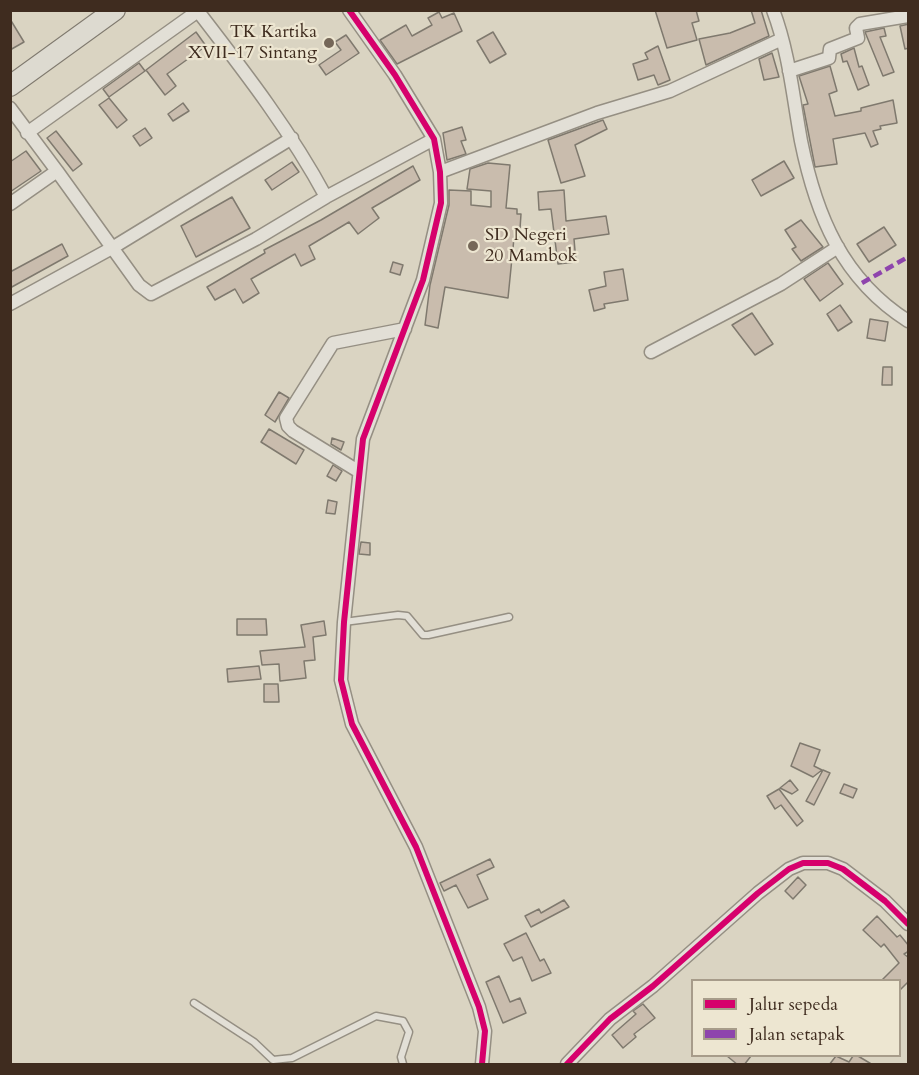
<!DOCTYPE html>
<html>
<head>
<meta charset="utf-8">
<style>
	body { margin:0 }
	#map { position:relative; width:919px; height:1075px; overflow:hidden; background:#dad4c2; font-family:Cardo,serif }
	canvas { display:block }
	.frame { position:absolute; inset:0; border:12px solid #3f2c1f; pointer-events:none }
	.legend { position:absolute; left:691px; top:979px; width:210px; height:78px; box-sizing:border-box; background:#ede6d1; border:2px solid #a79c8a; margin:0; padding:8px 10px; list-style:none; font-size:18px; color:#3f2c1f }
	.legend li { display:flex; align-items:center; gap:12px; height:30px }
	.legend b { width:30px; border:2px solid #a79c8a }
</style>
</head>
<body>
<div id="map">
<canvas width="919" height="1075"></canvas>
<div class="frame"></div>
<ul class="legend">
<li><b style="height:8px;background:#d6006c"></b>Jalur sepeda</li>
<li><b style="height:8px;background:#8e44ad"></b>Jalan setapak</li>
</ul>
</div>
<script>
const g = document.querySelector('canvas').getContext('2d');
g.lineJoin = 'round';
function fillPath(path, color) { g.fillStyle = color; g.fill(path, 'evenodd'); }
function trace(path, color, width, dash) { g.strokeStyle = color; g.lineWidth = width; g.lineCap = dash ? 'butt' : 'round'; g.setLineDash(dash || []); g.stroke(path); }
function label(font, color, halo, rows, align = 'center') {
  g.font = font + ' Cardo,serif'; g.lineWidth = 4.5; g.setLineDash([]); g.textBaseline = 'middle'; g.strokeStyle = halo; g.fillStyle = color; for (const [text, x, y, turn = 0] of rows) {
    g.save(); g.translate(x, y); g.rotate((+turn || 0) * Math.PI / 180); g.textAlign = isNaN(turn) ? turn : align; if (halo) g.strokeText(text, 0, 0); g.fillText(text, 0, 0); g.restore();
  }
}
const building = new Path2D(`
	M655,10H696L699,21L692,23L697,40L667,48Z
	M751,10H761L769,36L706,65L699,39L730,33L755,23Z
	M439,12L442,18L454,13L462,31L397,64L380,40L406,25L412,36L432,25L428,18Z
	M10,19L24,42L10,50Z
	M909,24V48L905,49L900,26Z
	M884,28L886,36L880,37L894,72L883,76L865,32Z
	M196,32L206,46L167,74L176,86L165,95L146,70Z
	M493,32L506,54L490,63L477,41Z
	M346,35L359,53L326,75L319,65L341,50L335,42Z
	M658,46L670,80L658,85L654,75L638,80L633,64L648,59L645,53Z
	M854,48L859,67L862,66L869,85L858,90L847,61L843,62L841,54Z
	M772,53L779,77L764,80L759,59Z
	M139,63L145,71L109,97L103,89Z
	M830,66L837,91L829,94L835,116L861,111V108L893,100L897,123L880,126L881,129L873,131L878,144L871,147L865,133L833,139L837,164L815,167L803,105L808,104L799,76Z
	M109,98L127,120L117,128L99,105Z
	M183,103L189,111L173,121L168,114Z
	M603,120L607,129L575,145L585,176L561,183L548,140Z
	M462,127L466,140L461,141L466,154L447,160L443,133Z
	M145,128L152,138L140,146L133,136Z
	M56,131L82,164L73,171L47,138Z
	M26,151L41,171L10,192V162Z
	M784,161L794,178L761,196L752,180Z
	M292,162L299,172L272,190L265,180Z
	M488,163L510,165L506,208L517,209V214H521L520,229L515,228L508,298L445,287L438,328L425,325L430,285L449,205V190L471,191V205L491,207V191L467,189L470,169Z
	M413,166L420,180L372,208L379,218L358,234L349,222L309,246L315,259L301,266L295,254L251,279L259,293L243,303L235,289L215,300L207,287L265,253L264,250L321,220Z
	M564,190L566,221L606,216L609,234L574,239L576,262L558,264L551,209L539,210L538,192Z
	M232,197L250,228L196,257L181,226Z
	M801,220L823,247L801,261L792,249L796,247L785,230Z
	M884,227L896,245L869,262L857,244Z
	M62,244L68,256L10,288V272Z
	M393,262L403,265L400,275L390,272Z
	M828,263L843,284L820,301L804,279Z
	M623,269L628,300L604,304L605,308L594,311L589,290L606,286L604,272Z
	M840,305L852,322L838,331L827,314Z
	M752,313L773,344L755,355L732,325Z
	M870,319L888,322L885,341L867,338Z
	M883,367H892V385H882Z
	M279,392L289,398L275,422L265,415Z
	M269,429L304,450L296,464L261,442Z
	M332,438L344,442L341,450L331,444Z
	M333,465L342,471L336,481L327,476Z
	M328,500L337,502L335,514L326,513Z
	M361,542L370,543V555L359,554Z
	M237,619H266L267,635H237Z
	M324,621L326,635L313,637L315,660L304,661L306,678L280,681L279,664L262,665L260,651L305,647L301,625Z
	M259,666L261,679L228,682L227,669Z
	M264,684H278L279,702H264Z
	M800,743L820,750L814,766L822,770L813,777L791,766Z
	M823,770L830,773L814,805L806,801Z
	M790,780L798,790L792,794L780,788Z
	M844,784L857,789L853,798L840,793Z
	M779,789L803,821L797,826L781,805L775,809L767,796Z
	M490,859L494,867L477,875L488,899L468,908L456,885L444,891L440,883Z
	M798,877L806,885L793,899L785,891Z
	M564,900L569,907L531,927L525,916L539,909L541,913Z
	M877,916L897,937L900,935L909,946V951L904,954L909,958V981L900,990V981H881L899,963L884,944L881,947L863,930Z
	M526,933L540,961L544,959L551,973L532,981L522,957L513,961L504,944Z
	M499,976L510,1002L520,998L526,1013L503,1023L486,982Z
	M643,1004L655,1018L634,1034L636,1037L623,1048L612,1035L636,1014L633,1011Z
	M727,1056H751L744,1065H738Z
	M836,1056L849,1062L853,1056H858L873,1065H829Z`);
const service = new Path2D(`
	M344,622L398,615L407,616L423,635H428L509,617
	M194,1003L254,1042L273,1060L292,1058L376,1016L403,1021L409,1032L401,1057L403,1064`);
const minor = new Path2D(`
	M197,10C244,71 290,130 326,197L434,139
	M349,10L395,75L434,139L440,172L441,203L423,280L363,439L344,622L341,680L352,724L416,847L479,1007L485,1031L482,1064
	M773,10C789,52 793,97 801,141C816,215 842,279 908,321
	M789,71L829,58L830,49L858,38L856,28L860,24L908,16
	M10,108L57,171L10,204
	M27,133L198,11
	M57,171L139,285L151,294L256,239L326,197
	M440,172L597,113L670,91L782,39
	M10,304L112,248L292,138
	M651,352L781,284L838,247
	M358,471L293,431L288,426L286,418L333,343L405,329
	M567,1064L610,1019L653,986L758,893L789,869L803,863H828L843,869L885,901L908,924`);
const trunk = new Path2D(`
	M10,86L115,10`);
const quiet = new Path2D(`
	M862,283L908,257`);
const cycleway = new Path2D(`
	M349,10L395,75L434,139L440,172L441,203L423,280L363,439L344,622L341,680L352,724L416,847L479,1007L485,1031L482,1064
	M567,1064L610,1019L653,986L758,893L789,869L803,863H828L843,869L885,901L908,924`);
const markers = [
	[329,43,6,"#756758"],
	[473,246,6,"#756758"]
];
const poiNames = [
	["TK Kartika",317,33],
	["XVII-17 Sintang",317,54],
	["SD Negeri",485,236,"left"],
	["20 Mambok",485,257,"left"]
];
fillPath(building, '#c9bcad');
trace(building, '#7f796e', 1.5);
trace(service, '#958f83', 9);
trace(minor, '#958f83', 15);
trace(trunk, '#7f796e', 22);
trace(service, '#e2dfd6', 6);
trace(minor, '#e2dfd6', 12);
trace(trunk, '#dddad0', 20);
trace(quiet, '#8e44ad', 4.5, [9, 4.5]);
trace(cycleway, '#d6006c', 6);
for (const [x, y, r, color] of markers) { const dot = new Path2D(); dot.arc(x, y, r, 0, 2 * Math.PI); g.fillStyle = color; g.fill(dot); trace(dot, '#ede6d1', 2); }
label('18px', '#3f2c1f', '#ede6d1', poiNames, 'right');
</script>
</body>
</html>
